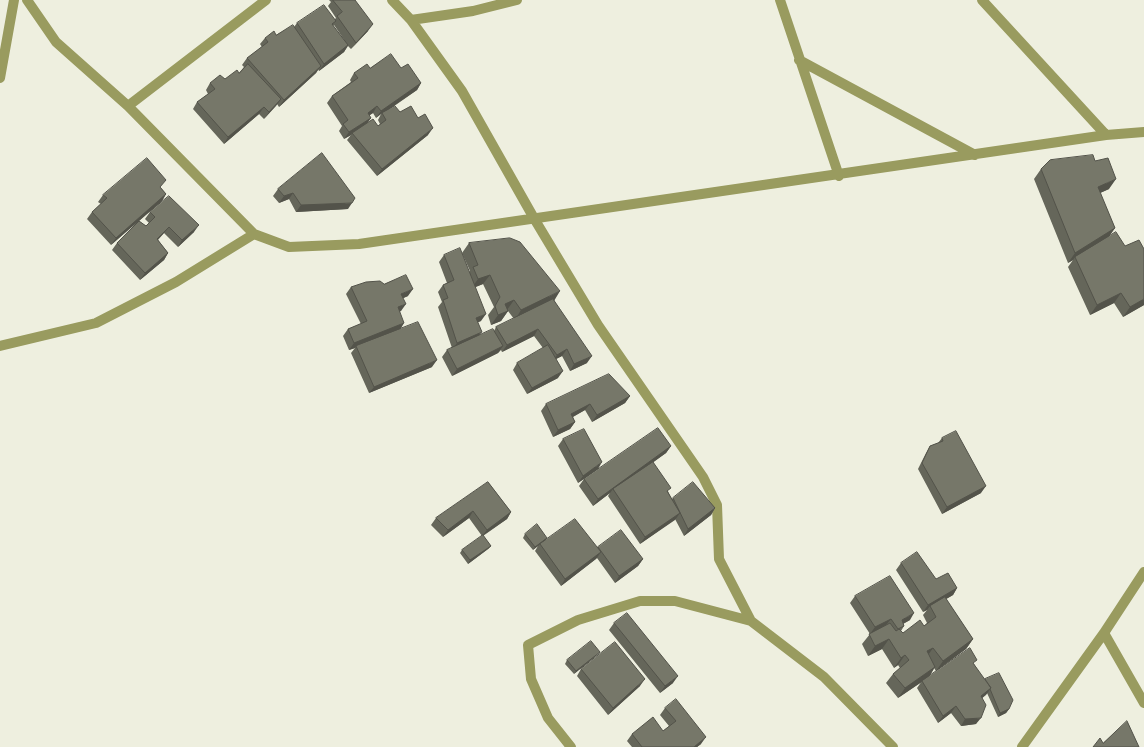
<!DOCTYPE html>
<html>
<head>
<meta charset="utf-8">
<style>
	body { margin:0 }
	canvas { display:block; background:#eeefdf }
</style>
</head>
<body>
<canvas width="1144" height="747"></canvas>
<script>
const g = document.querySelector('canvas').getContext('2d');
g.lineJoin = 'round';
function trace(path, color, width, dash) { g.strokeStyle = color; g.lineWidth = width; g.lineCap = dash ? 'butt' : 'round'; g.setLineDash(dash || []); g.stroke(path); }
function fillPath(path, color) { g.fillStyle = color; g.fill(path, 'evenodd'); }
const minor = new Path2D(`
	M27,0L56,42L128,106L254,234L289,247L359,244L1106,135L1144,132
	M392,0L411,20L462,91L535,220L598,325L703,477L717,505L719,559L751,621
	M780,0L839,176
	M982,0L1106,135
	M411,20L473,11L517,0
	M799,60L975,155
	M0,78L14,0
	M128,106L266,0
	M0,346L96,323L176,282L254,234
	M1104,633L1144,703
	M571,747L548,718L531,679L528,645L578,620L640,601H675L751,621L824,677L893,747
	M1022,747L1104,633L1144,572`);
const wall = new Path2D(`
	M329,0H355L368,31L351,49L348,46L344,52L319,71L318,69L316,73L279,107L277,104L264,119L259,114L224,144L193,109L197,102L208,94L206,90L210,83L225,79L239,73L244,67L242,65L247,58L262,47L260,44L265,38L276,35L294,27L297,23L335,19L336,18L328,6L331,2ZM334,25L345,41L333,26Z
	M370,68H401L421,83L417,90L390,109L400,112L428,135L377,176L347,140L351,135L344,139L339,131L342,126L327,103L332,96L351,82L350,80L354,73ZM373,113L376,118L381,114L378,120L380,124L378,126L367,123L371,118L369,115Z
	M322,153L348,209L296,212L289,199L279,203L273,196L278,189Z
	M1095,161L1109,189L1100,193L1115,228L1109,236L1144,305L1123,317L1114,303L1090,315L1068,267L1073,260L1068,263L1034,179L1041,169Z
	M161,188L166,194L162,201L139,221L146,226L149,223L145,219L150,212L194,232L178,247L164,233L158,240L168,253L164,260L140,280L112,250L117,243L137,222L111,245L87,219L92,212L101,204L98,202L103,195Z
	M469,243L554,300L587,363L570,371L562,356L556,359L558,378L527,394L513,370L517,363L543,348L534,336L502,352L501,350L498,353L452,376L442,357L447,350L452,348L438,307L442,302L438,292L443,285L447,283L439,262L444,255L469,272L470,271L462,253ZM483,284L494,307L488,315L491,325L501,321L508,311L514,319L496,327L494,331L479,335L478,322L481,321L475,287Z
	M384,284L408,296L403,298L401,311H400V329L432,367L369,393L351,353L355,348L349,350L343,336L348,329L361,324L346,294L351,287Z
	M630,396L625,403L592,422L585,410L573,417L575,422L570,429L553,437L541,411L546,404Z
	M942,438L981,493L942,514L918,469L926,453L930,446L938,443Z
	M563,439L598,469L578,483L558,446Z
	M671,446L666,453L653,462L672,499L673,498L715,508L711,515L684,536L675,519L640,544L608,496L610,493L593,506L579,486L584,479Z
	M488,482L511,512L507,519L483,536L491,546L488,549L468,564L460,553L462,550L482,536L469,518L443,537L431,525L436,518Z
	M525,534L547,538L546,540L598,548V547L643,559L638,566L615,583L597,558L561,586L535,551L538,546L533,550L523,538Z
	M901,563L957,588L953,595L946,599L973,639L966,649L936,671L934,668L929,677L898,698L886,683L893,674L900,668L898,665L894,668L882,649L868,656L862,644L870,634L850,603L855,596L910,620L903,624L904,626L901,631L903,633L924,626L927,623L923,615L927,610L923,612L896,570Z
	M614,623L673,683L660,693L609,630Z
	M597,655L574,674L565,664L567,660Z
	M974,664L984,680L1009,709L1006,713L998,717L987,693L982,698L976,724L961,726L951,713L938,723L917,688L922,681Z
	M581,669L640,686L608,715L577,676Z
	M665,708L701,744L697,747H632L627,741L632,734L663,731L669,726L660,715Z`);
const shadedWall = new Path2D(`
	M373,24L368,31L351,49L356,43Z
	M348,45L344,52L319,71L324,64Z
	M321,66L316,73L279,107L284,100Z
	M421,83L417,90L383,113H382L376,118L381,111Z
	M281,99L276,106L264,119L269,112Z
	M377,106L373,113L363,120L368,113Z
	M264,107L259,114L224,144L228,137Z
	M371,118L366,125L352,133L351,135L344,139L349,132Z
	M433,128L428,135L377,176L382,169Z
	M1116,179L1109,189L1091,197L1098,187Z
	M293,193L289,199L279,203L284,196Z
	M166,194L162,201L111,245L116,238Z
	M352,203L348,209L296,212L301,205Z
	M199,225L194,232L178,247L182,240Z
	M169,227L164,233L152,245L157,239Z
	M1115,228L1108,238L1075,257L1073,260L1068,263L1075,253Z
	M168,253L164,260L140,280L145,273Z
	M490,275L483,284L471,289L478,279Z
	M413,289L408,296L397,301L401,294Z
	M560,291L554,301L515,320L521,310Z
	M1121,293L1114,303L1090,315L1097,305Z
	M1144,299V305L1123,317L1130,307Z
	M514,300L507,310L505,304Z
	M406,304L401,311L393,314L398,307Z
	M508,311L501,321L491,325L498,315Z
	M486,314L481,321L471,325L476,318Z
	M404,323L400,330L356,346L355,348L349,350L354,343Z
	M538,329L534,336L502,352L507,345Z
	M482,332L477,338L452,350L457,343Z
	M503,346L498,353L452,376L457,369Z
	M567,349L562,356L552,361L557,355Z
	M592,356L587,363L570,371L574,364Z
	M437,360L432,367L369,393L374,387Z
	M563,371L558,378L527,394L532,388Z
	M630,396L625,403L592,422L597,415Z
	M590,404L585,410L567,420L571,414Z
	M575,422L570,429L553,437L558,430Z
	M671,446L666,453L614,491L613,489L610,493L593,506L598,499Z
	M602,462L598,469L578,483L583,476Z
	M986,486L981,493L942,514L947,507Z
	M715,508L711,515L684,536L688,529Z
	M473,511L469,518L443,537L448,530Z
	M511,512L507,519L482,536L487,530Z
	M680,513L675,520L640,544L645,537Z
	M547,538L545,541L540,544L538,546L533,550L535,547Z
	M491,546L488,549L468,564L470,560Z
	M601,552L596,559L561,586L565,579Z
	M643,559L638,566L615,583L619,576Z
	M957,588L953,595L931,608L930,606L927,610L923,612L928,605Z
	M914,613L910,620L897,627L902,620Z
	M891,619L886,625L870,634L875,627Z
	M889,639L882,649L868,656L875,646Z
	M973,639L966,649L936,671L943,661Z
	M933,648L926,658L927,651Z
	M600,652L597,655L574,674L576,671Z
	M905,655L898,665L894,668L901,658Z
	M935,667L929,677L898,698L905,688Z
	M678,676L673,683L660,693L665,686Z
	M645,679L640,686L608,715L613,708Z
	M991,688L986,695L976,703L981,696Z
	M956,706L951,713L938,723L943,716Z
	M1009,709L1006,713L998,717L1000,713Z
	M981,718L976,724L961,726L965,719Z
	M706,737L701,744L697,747H694Z`);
const building = new Path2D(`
	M333,0H355L373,24L356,43L337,16L342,12Z
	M324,5L336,21L332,24L348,45L324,64L297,23Z
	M293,25L321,66L284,100L247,58L268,42L265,38L274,31L276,35Z
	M391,54L401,68L408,64L421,83L381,111L377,106L368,113L371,118L349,132L343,124L348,120L332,96L358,78L354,73L367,64L370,68Z
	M248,64L281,99L269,112L264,107L228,137L197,102L215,89L210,83L220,75L225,79L237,70L239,73Z
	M395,106L400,112L411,106L418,118L425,114L433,128L382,169L352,133L373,119L378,126L386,120L382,113Z
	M322,153L355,198L352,203L301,205L293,193L284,196L278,189Z
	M1093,155L1095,161L1108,158L1116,179L1098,187L1115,228L1075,253L1041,169L1050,160Z
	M147,158L166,180L160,187L166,194L116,238L92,212L107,198L103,195Z
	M169,196L199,225L182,240L169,227L157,239L168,253L145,273L117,243L139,221L146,226L155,217L150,212Z
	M1116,232L1125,246L1139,240L1144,249V299L1130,307L1121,293L1097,305L1075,257Z
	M510,238L520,242L560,291L521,310L514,300L505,304L508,311L498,315L495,306L500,297L490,275L478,279L473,267L478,265L469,243Z
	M460,248L486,314L476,318L482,332L457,343L443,300L448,298L443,285L454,280L444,255Z
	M406,275L413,289L401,294L406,304L398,307L404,323L354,343L348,329L367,321L351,287L366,282L380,281L384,284Z
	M553,299L592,356L574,364L567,349L557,355L538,329L507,345L496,327Z
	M418,322L437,360L374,387L356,346Z
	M493,329L503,346L457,369L447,350Z
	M548,345L563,371L532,388L517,363Z
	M609,374L630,396L597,415L590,404L571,414L575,422L558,430L546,404Z
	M658,428L671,446L598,499L584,479Z
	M584,429L602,462L583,476L563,439Z
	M956,431L986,486L947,507L922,463L930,446L943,441L942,438Z
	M653,462L671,488L667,491L680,513L645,537L613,489Z
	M488,482L511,512L487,530L473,511L448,530L436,518Z
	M693,482L715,508L688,529L673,498Z
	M575,519L601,552L565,579L540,544Z
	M537,524L547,538L535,547L525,534Z
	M621,530L643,559L619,576L598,547Z
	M483,535L491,546L470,560L462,550Z
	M917,552L936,579L948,573L957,588L928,605L901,563Z
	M890,576L914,613L902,620L904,626L898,629L891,619L875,627L855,596Z
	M945,597L973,639L943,661L933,648L927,651L935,667L905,688L893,674L909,660L905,655L901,658L889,639L875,646L869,634L890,623L896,631L899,629L903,633L920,620L924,626L936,617L930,606Z
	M627,613L678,676L665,686L614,623Z
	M591,641L600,652L576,671L567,660Z
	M615,642L645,679L613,708L581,669Z
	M970,648L977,660L973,663L991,688L981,696L986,705L981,718L965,719L956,706L943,716L922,681Z
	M999,673L1013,700L1009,709L1000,713L990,689L991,688L985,679Z
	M676,699L706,737L694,747H642L632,734L653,717L663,731L676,721L665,708Z
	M1127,721L1139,747H1093L1100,738L1103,743Z`);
trace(minor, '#999b5f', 10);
fillPath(wall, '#65665a');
fillPath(shadedWall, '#53534a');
fillPath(building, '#767769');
trace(building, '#53534a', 1);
</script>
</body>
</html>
